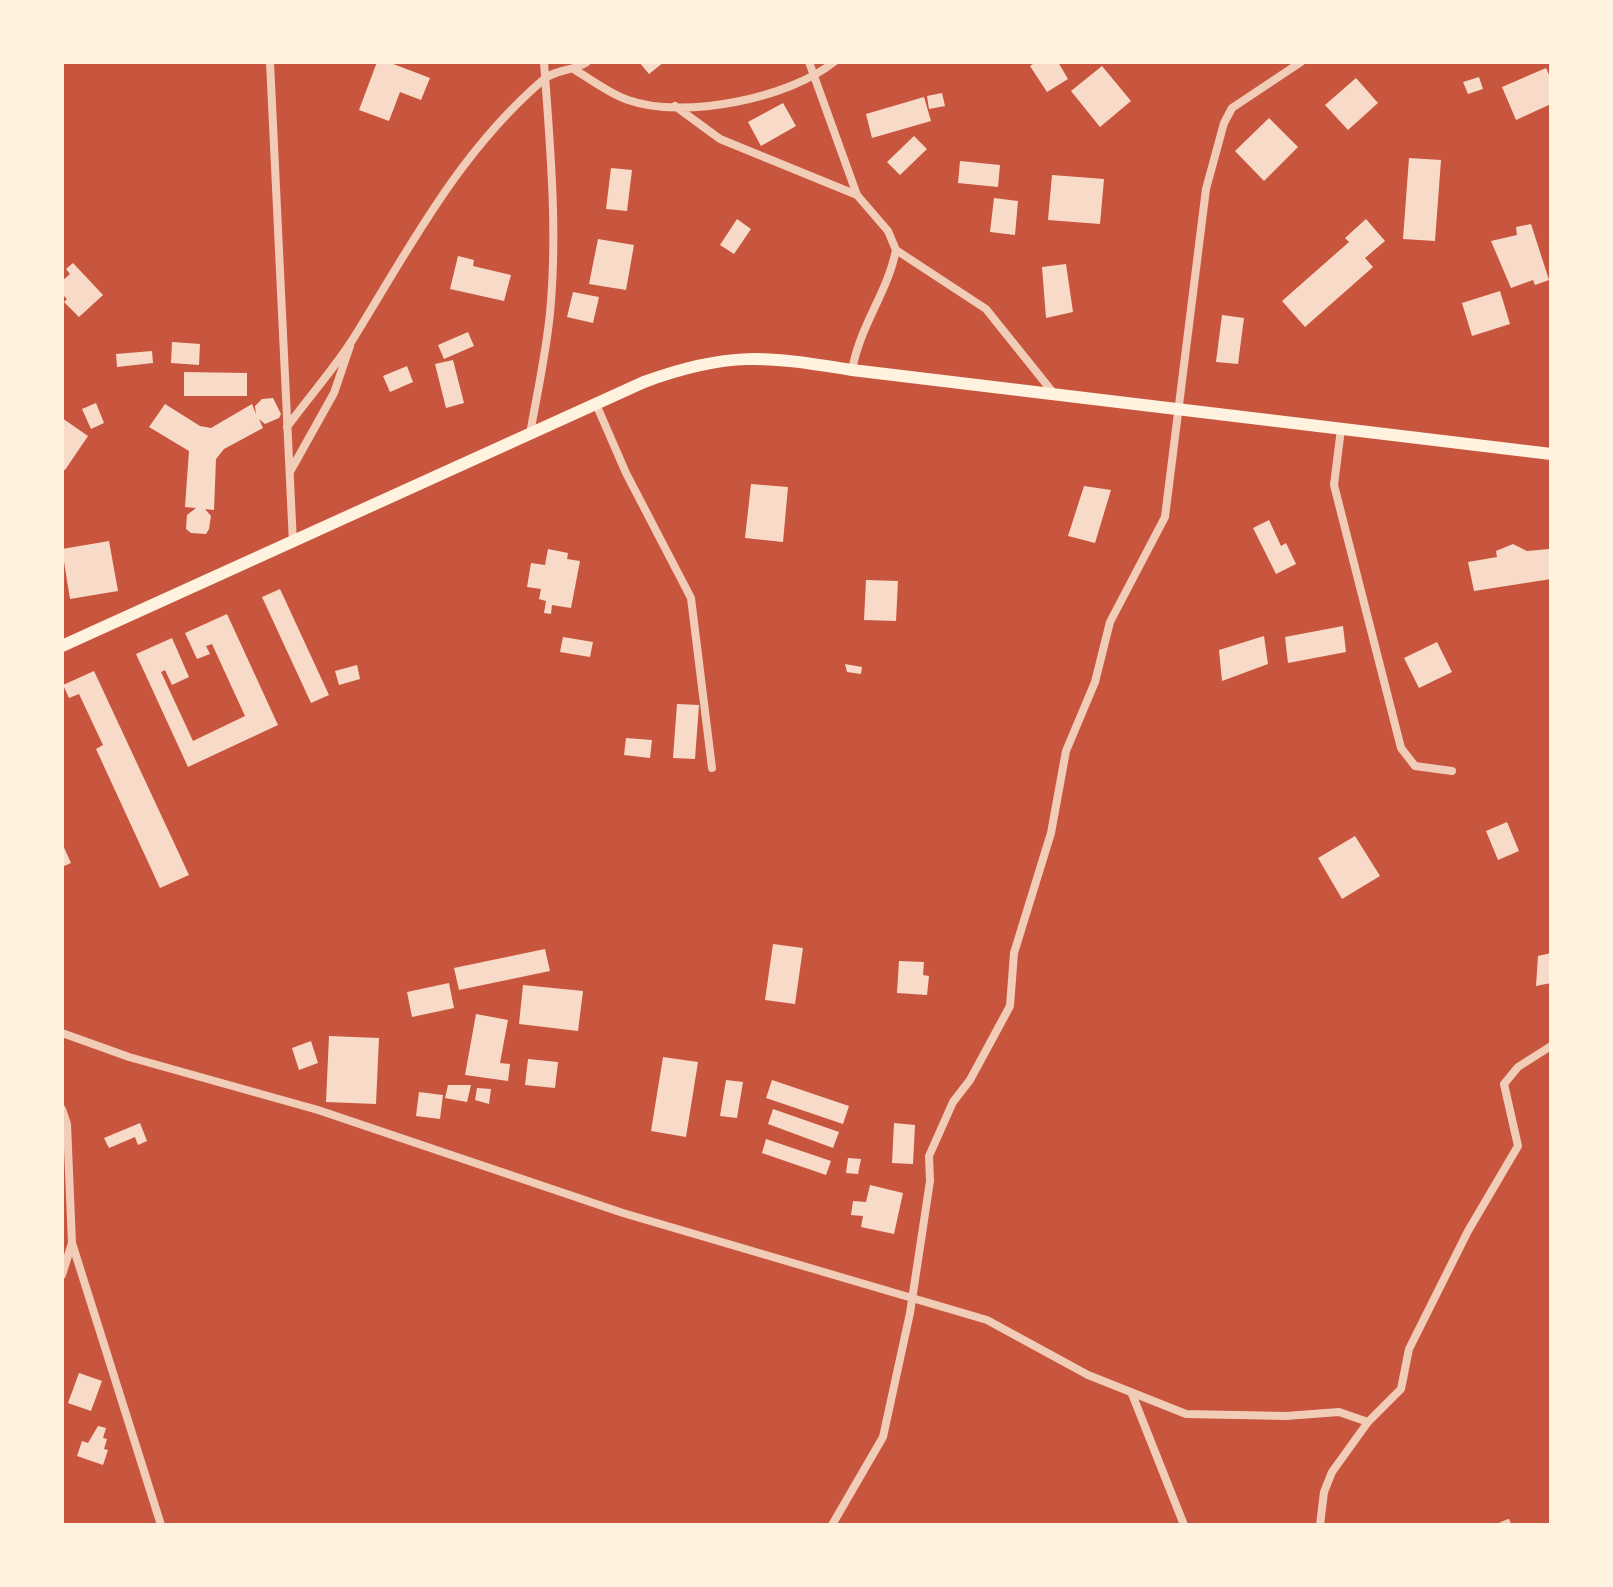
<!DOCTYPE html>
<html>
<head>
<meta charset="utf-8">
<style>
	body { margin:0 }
	#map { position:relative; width:1613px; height:1587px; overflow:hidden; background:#c8553d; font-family:Helvetica,sans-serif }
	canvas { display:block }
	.frame { position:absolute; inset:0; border:64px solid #fff3e0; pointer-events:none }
</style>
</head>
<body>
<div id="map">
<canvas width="1613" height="1587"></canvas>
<div class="frame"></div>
</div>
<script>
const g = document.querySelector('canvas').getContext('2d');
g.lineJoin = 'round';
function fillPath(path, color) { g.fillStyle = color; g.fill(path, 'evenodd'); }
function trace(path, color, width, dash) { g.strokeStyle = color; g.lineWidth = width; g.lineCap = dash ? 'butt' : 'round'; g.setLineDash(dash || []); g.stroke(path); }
const building = new Path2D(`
	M377,62H388L430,78L421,100L400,92L389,121L359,110Z
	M639,62H664L649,74Z
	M1036,62H1058L1068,79L1047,92L1030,66Z
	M1102,66L1131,101L1100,127L1071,91Z
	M1546,68L1551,79V104L1516,120L1502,87Z
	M1479,77L1483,89L1468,94L1463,82Z
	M1356,78L1378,103L1348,130L1325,105Z
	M942,93L945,106L929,109L927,96Z
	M924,97L931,121L872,138L866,114Z
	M783,103L796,126L761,146L748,122Z
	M1269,118L1298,147L1264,181L1235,151Z
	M914,136L927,149L900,175L887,162Z
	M1409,158L1441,160L1435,241L1403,239Z
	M960,161L1000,165L998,187L958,183Z
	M611,168L632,170L627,211L606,209Z
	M1052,175L1104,179L1100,224L1048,220Z
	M994,198L1018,201L1015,235L990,232Z
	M737,219L751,229L734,254L720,245Z
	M1366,219L1385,241L1365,258L1373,267L1305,327L1282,301L1349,242L1345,238Z
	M1531,224L1549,280L1535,285L1533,280L1511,288L1491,241L1517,235L1516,227Z
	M598,239L634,245L626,290L589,284Z
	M458,256L474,260L473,266L511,275L504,301L450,289Z
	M73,263L103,295L79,317L64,302L67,299L62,294V281L70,274L66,269Z
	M1066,264L1073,312L1046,318L1042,267Z
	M1500,291L1510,324L1472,336L1462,303Z
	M573,292L599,297L593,323L567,317Z
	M1222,315L1244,318L1238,364L1216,362Z
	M468,332L474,346L444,359L438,345Z
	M172,342L200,344L199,365L171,363Z
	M152,351L153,363L117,367L116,354Z
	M453,360L464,403L446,408L435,364Z
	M407,366L413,382L390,392L383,376Z
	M184,372L247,373V396H184Z
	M273,398L281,414L279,418L265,424L259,419L263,428L224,449L216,459L214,510L205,509L211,516L209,529L206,534L191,533L186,529L187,515L196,508L185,507L189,451L149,427L165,404L200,426L211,428L252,404L256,414L255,406L262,399Z
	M96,403L104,423L91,429L82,409Z
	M62,418L88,436L65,470L62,468Z
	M751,484L788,487L783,542L745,538Z
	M1084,486L1111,490L1095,543L1068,536Z
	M1269,520L1281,546L1286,543L1296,564L1276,574L1253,528Z
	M109,541L118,591L70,599L62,549Z
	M1513,544L1527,551L1549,549L1551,579L1474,591L1468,562L1497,557L1496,551Z
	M548,549L568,553L567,559L580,561L571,608L552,605L551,614L544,613L546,601L539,599L541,589L527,587L531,563L545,565Z
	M866,580L898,581L896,621L864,620Z
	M280,589L329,695L311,703L262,597Z
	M227,614L278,725L188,767L136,654L172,638L189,677L172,685L165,670L161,672L193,741L245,716L212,644L206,646L210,654L197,659L185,633Z
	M1343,626L1346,652L1288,663L1285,637Z
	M1264,636L1268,664L1222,681L1219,650Z
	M563,637L593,642L590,657L560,652Z
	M1437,642L1452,672L1419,688L1404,658Z
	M845,664L862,667L861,674L847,672Z
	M357,665L360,679L339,685L335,671Z
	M94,671L189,875L160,888L96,749L103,745L79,694L69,698L63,685Z
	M677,704L699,705L695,759L673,758Z
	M626,738L652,740L650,758L624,755Z
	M1507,822L1519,851L1498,860L1486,831Z
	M1355,836L1380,876L1342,899L1318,858Z
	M62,843L71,863L62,867Z
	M773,944L803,948L795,1004L765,1000Z
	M545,949L550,971L459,990L454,968Z
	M1551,953V983L1536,986L1538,956Z
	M899,961L924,962L923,975L929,976L927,995L897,993Z
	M449,983L454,1008L412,1017L407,992Z
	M523,985L583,991L578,1031L519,1024Z
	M476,1014L508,1020L500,1063L510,1064L508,1081L465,1075Z
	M329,1036L379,1038L376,1104L326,1102Z
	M311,1041L318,1063L299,1070L292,1048Z
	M663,1057L698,1062L686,1137L651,1131Z
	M528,1059L558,1062L555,1088L525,1085Z
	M726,1080L743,1082L737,1118L720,1116Z
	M772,1080L849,1106L843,1124L766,1098Z
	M448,1085H471L467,1102L445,1098Z
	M477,1088L491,1089L489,1104L475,1100Z
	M419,1092L443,1095L440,1119L416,1116Z
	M773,1109L839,1132L833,1148L768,1124Z
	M140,1123L147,1141L138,1145L135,1137L109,1148L104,1138Z
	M894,1123L915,1125L913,1164L892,1163Z
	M766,1139L831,1161L826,1175L762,1153Z
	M848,1158L861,1159L858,1174L846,1173Z
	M870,1185L903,1193L894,1234L861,1227L863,1216L851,1215L853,1201L866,1202Z
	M79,1373L102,1381L91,1411L68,1403Z
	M98,1426L106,1428L103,1438L107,1439L104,1449L108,1450L103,1465L77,1456L82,1441L88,1443Z`);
const service = new Path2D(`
	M1499,1525L1508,1521L1509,1525`);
const minor = new Path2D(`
	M270,62L293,543
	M809,62L857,195L888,231L896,250L986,309L1055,395
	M575,70C592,80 610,94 628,100C684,120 789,98 834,62
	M675,106L720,139L857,195
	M852,370C861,323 887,294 896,250
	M596,404L626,473L691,598L712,768
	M287,427C308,398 334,369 353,339C410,247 459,152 543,80C553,70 574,71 587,62
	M1341,429L1334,485L1401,748L1415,766L1452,771
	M530,434C537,394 546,354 550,313C558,230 550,145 544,62
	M291,470L334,393L350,346
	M62,1033L129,1057L318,1110L623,1213L987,1320L1088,1375L1186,1414L1286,1416L1339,1412L1368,1422
	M62,1109L67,1124L72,1243L62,1275
	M72,1243L161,1525
	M1132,1394L1184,1525
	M832,1525L883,1437L910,1313L930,1181L929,1156L953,1102L970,1080L1010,1006L1014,953L1051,833L1066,751L1095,682L1110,622L1165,517L1206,189L1224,123L1232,108L1301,62
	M1320,1525L1324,1492L1332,1472L1368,1422L1401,1389L1409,1349L1468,1231L1518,1146L1504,1084L1518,1067L1551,1046`);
const secondary = new Path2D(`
	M62,646L644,382C728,351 766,356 852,370L1551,454`);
fillPath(building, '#f7dbc8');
trace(service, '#f1ccb7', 4);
trace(minor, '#f1ccb7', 8);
trace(secondary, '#fff3e0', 12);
</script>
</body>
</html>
